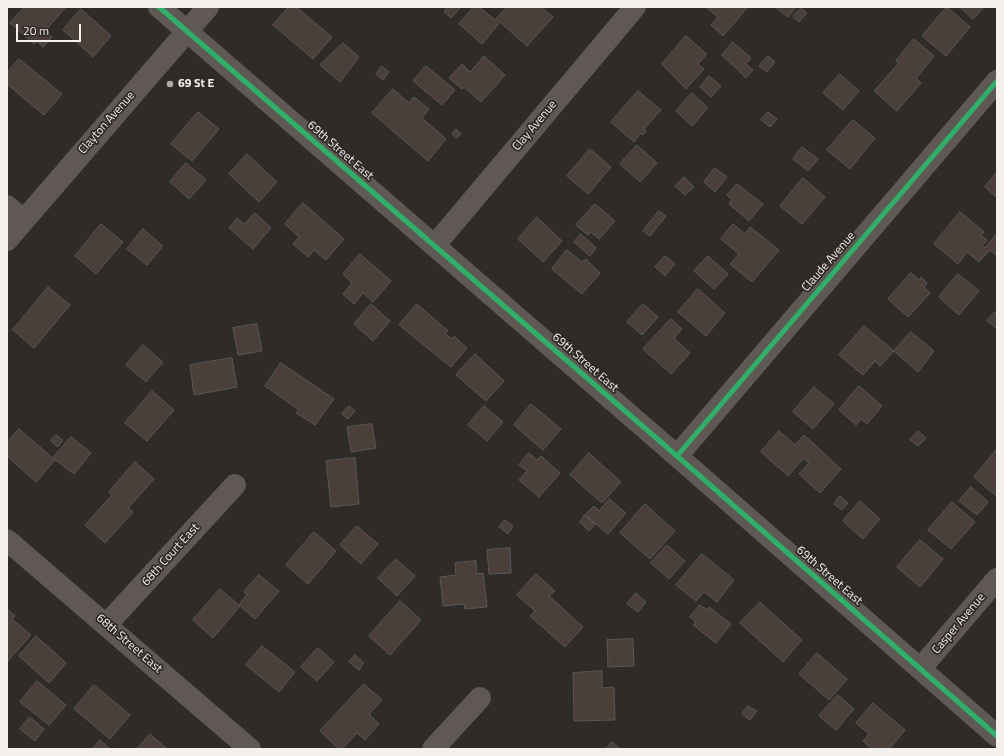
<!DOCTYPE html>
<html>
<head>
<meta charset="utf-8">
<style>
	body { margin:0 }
	#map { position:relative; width:1004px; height:756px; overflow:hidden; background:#2e2b29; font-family:"Titillium Web",sans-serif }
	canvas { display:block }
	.frame { position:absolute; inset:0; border:8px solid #f4f0ee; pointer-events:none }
	.scale { position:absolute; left:16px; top:24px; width:65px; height:18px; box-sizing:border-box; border:2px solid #f4f0ee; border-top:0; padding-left:5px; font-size:12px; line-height:14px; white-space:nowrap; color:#f4f0ee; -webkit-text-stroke:3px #302a27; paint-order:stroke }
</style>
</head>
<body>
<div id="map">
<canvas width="1004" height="756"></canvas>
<div class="frame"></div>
<div class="scale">20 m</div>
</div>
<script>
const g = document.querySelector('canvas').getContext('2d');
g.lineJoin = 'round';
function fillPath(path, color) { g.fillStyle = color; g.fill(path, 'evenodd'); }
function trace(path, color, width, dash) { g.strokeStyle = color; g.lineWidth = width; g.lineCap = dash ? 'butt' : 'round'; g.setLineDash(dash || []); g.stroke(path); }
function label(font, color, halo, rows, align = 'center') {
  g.font = font + ' "Titillium Web",sans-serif'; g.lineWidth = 3.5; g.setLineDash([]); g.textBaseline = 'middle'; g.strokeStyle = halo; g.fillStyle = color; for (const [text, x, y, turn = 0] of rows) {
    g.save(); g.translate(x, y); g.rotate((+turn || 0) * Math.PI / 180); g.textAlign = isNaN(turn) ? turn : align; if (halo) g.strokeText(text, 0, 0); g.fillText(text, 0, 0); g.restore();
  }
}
const building = new Path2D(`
	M25,7H63L65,8L45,31L52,37L43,47L37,41L34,44L10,23Z
	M289,7H296L332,37L313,59L273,25Z
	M448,7H461L451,18L444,12Z
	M474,7H479L495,20L507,7H541L553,17L527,46L500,22L482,44L459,24Z
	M709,7H748L723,36L711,25L718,17L708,9Z
	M776,7H796L788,17Z
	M947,7L970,27L946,56L922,36Z
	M960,7H984L973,19Z
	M801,8L807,13L799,22L793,17Z
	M81,9L111,36L93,57L63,30Z
	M686,36L707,54L698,64L704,69L686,89L662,64Z
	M914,39L934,56L916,78L921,83L897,111L874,91L899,63L896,61Z
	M733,42L751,58L746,64L753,70L746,78L722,55Z
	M343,43L359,57L340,82L320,65Z
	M484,56L505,75L481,102L464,87L462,89L449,78L462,64L470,72Z
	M768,56L775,62L767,72L759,66Z
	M19,59L62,94L44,115L7,84V73Z
	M382,66L389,72L383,80L376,74Z
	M426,66L455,90L442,105L413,81Z
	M840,74L859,91L843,110L823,93Z
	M709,76L721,86L711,97L700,87Z
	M393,89L409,103L414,97L429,109L422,118L446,139L428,161L372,113Z
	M638,91L661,110L644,129L646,131L643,135L641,133L634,142L611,122Z
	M692,93L708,108L692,126L676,111Z
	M198,112L219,129L192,161L171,144Z
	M768,112L777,119L770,127L761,120Z
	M853,120L875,138L850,169L827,150Z
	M456,129L461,134L457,138L452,134Z
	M637,145L657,163L640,182L620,164Z
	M802,147L818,159L808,171L793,159Z
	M590,149L611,167L588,194L567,176Z
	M247,154L277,182L259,202L229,174Z
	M186,163L206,180L189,199L170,182Z
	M715,168L727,177L715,192L704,182Z
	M997,172V198L985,187Z
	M684,177L694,187L685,195L675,186Z
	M803,178L825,197L802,224L780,206Z
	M737,184L763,204L749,221L729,204L732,200L727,195Z
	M303,203L344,239L326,260L314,250L308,257L293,244L299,237L285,224Z
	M595,204L615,221L599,239L591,232L588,235L576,225Z
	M659,211L666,216L650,236L643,231Z
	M960,212L984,232L981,235L987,240L982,246L985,248L997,233V256L990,250L979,262L967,252L958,264L934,244Z
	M255,213L271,228L253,249L229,228L237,218L244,224Z
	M537,217L562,241L543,262L518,239Z
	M101,224L123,242L96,274L75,256Z
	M733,224L745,234L750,227L779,250L752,282L730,264L739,254L721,239Z
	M143,229L163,246L147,265L127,249Z
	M581,234L596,248L590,256L574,242Z
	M567,250L582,262L586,259L600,273L582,294L552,269Z
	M360,254L391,281L373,302L363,293L354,304L343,294L352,283L343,274Z
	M665,256L675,264L665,276L655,267Z
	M708,256L728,274L714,289L694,271Z
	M911,273L919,280L921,277L927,283L924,287L930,293L908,317L888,299Z
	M958,274L979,291L959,315L939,297Z
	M48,287L70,305L34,348L13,330Z
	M698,289L725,313L706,336L678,312Z
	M371,304L390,321L373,341L354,324Z
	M417,304L448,331L445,333L452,339L454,336L467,348L451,367L399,325Z
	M643,304L658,317L642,335L627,322Z
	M995,312L997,314V326L996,328L987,321Z
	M671,319L682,329L674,338L690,353L671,374L643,349Z
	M257,324L262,351L238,355L233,328Z
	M864,326L894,351L880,366L875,361L863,375L839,355Z
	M911,332L934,351L918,372L894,351Z
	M143,345L163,362L146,382L126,365Z
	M475,354L504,381L486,401L456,375Z
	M232,358L237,387L194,395L190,365Z
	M281,363L334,399L315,425L296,413L299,410L265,386Z
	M859,386L882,406L867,424L861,419L856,425L839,410Z
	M814,387L834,404L813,429L793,412Z
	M152,391L174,410L147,441L125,423Z
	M531,404L561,429L543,450L514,425Z
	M349,406L355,411L348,419L342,414Z
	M484,406L503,422L487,441L468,425Z
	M372,424L376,448L351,452L347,427Z
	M19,429L55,460L36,482L7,456V443Z
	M779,431L795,445L804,435L841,469L820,493L799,474L809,463L804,458L788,476L761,452Z
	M918,431L926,438L918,446L910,440Z
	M56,435L63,440L58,447L51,441Z
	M71,437L91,453L74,474L53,458Z
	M997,449V495L996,496L974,477Z
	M529,453L537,460L541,456L560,473L539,497L519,480L527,471L519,465Z
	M589,453L621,482L602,503L570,475Z
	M355,458L359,504L331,507L326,461Z
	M135,462L154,479L128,508L133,512L105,543L85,525L112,495L109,492Z
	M971,487L988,502L977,515L959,501Z
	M840,496L848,503L842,510L834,504Z
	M609,499L626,513L608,534L585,515L594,506L599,511Z
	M860,501L880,519L863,539L843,521Z
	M952,502L975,522L951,549L928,530Z
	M645,504L675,531L650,559L620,533Z
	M585,515L595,524L589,531L580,522Z
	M505,520L513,526L508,534L499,527Z
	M357,526L378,544L361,564L340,545Z
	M314,532L336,551L308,584L286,565Z
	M920,540L943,559L920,587L897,567Z
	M667,545L685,561L669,579L651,563Z
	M510,548L511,573L489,574L487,550Z
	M702,554L734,580L717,602L704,592L696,601L676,585Z
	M396,559L415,576L397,596L378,578Z
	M476,561L477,574L483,573L487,607L465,609L464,604L443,606L440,577L456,575L455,563Z
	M536,574L555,591L549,596L583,627L565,647L530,616L535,611L517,595Z
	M259,575L279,591L255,619L239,605L247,594L244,592Z
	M220,589L240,606L213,638L193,620Z
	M636,593L646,602L638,612L627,604Z
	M400,601L421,620L390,655L369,636Z
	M760,602L802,640L783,662L740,623Z
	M700,605L707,610L709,607L731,624L716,643L693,625L696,622L690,617Z
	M7,609L15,616L12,619L31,635L7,662Z
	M36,636L66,663L49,683L19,656Z
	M633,639L634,666L608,667L607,640Z
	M262,646L295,672L279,692L246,665Z
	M318,648L334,662L317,681L301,667Z
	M817,653L847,679L829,700L799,674Z
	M355,655L364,663L359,670L349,662Z
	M602,671V688L614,687L615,720L574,721L573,673Z
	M37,681L66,705L49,725L20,702Z
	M364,684L382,700L369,714L379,724L365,740L357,733L342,749H339L320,731Z
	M94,685L130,715L110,739L74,709Z
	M838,695L854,709L836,730L819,716Z
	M873,703L905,730L889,749H872L863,741L869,734L856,723Z
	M748,706L757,711L750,720L742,714Z
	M30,717L44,729L35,741L20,729Z
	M150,734L167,749H137Z
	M100,740L110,749H93Z
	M612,742L620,749H606Z`);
const minor = new Path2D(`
	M159,7L677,456L997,736
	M7,206L23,220
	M7,240L208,7
	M435,245L635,7
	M677,456L997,81
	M7,540L250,749
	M106,625L235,485
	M920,669L997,579
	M433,749L480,698`);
const cycleway = new Path2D(`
	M159,7L677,456L997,736
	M677,456L997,81`);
const markers = [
	[170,84,4,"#afaba9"]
];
const poiNames = [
	["69 St E",178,84]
];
const streetNames = [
	["Clayton Avenue",107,123,-49],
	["Clay Avenue",535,126,-50],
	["69th Street East",340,151,41],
	["Claude Avenue",829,262,-49],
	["69th Street East",585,363,41],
	["68th Court East",171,555,-48],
	["69th Street East",829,576,41],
	["Casper Avenue",959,624,-50],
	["68th Street East",129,644,41]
];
fillPath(building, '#4b3f3a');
trace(building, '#595756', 1);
trace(minor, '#605854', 22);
trace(cycleway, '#2db169', 5);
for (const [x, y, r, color] of markers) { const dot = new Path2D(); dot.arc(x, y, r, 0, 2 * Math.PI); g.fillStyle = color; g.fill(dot); trace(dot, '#302a27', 1.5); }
label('bold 12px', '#f4f0ee', '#302a27', poiNames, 'left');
label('12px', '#f4f0ee', '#302a27', streetNames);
</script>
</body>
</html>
